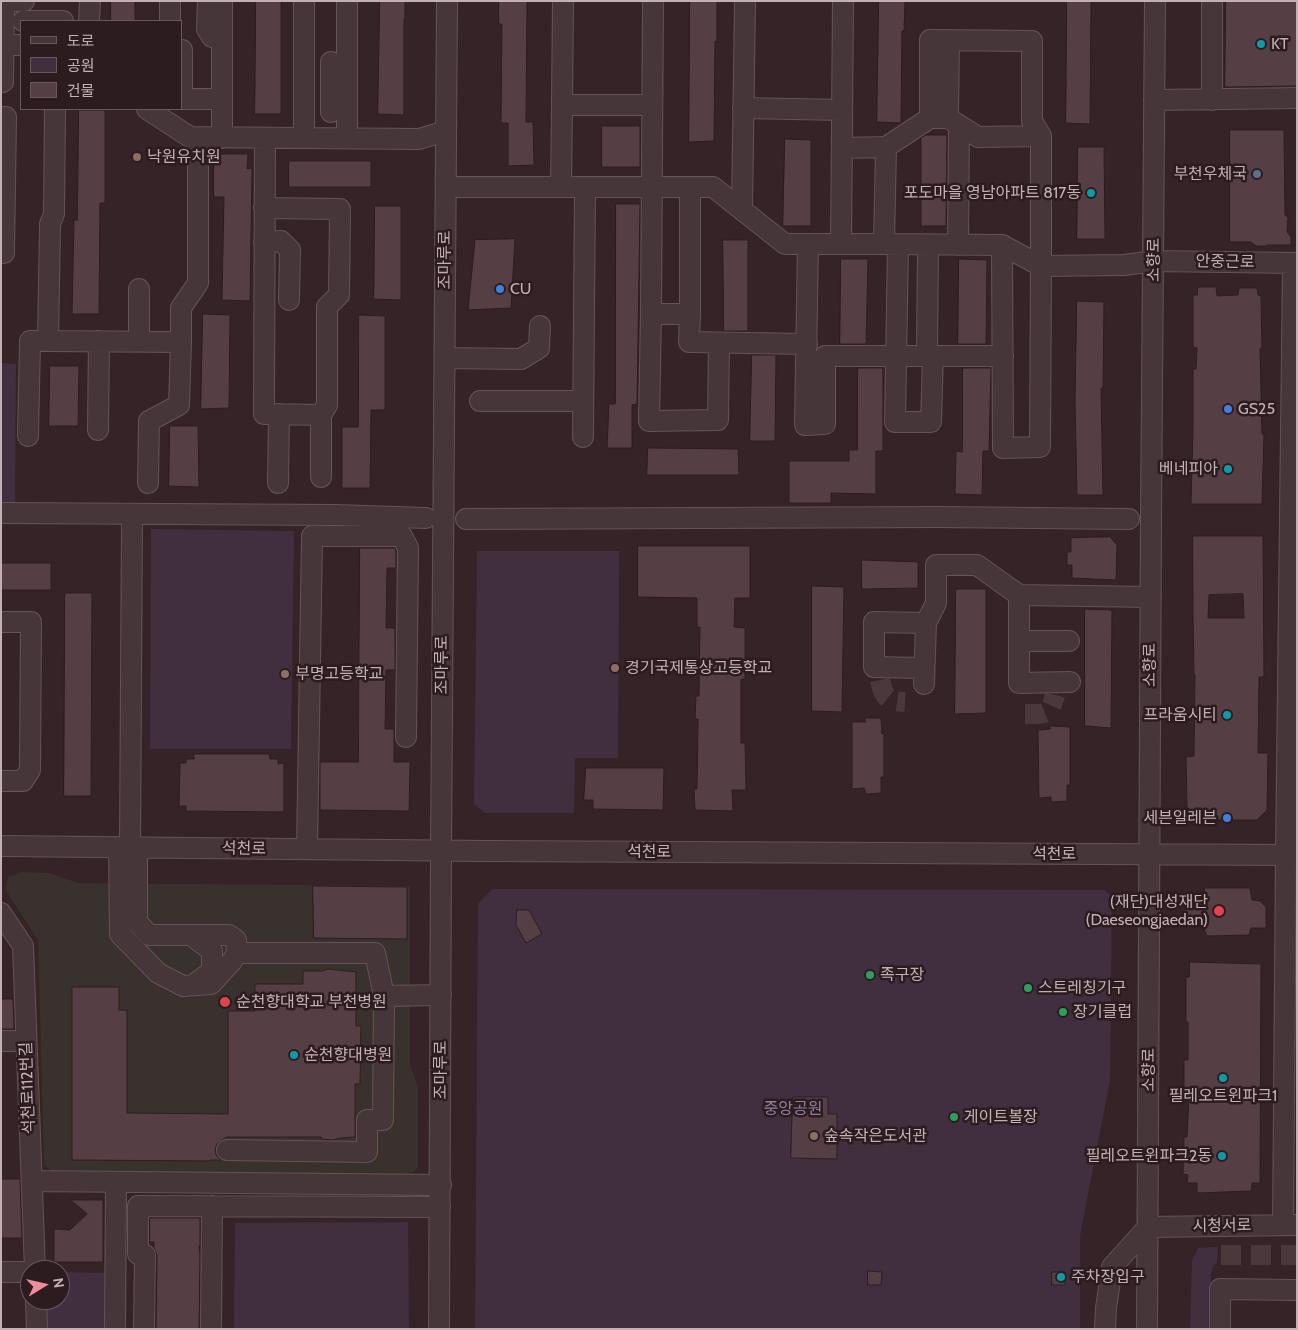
<!DOCTYPE html>
<html>
<head>
<meta charset="utf-8">
<style>
	body { margin:0 }
	#map { position:relative; width:1298px; height:1330px; overflow:hidden; background:#362327; font-family:Cabin,"Noto Sans KR",sans-serif }
	canvas { display:block }
	.frame { position:absolute; inset:0; border:2px solid #c3b0b4; pointer-events:none }
	.legend { position:absolute; left:20px; top:20px; width:162px; height:90px; box-sizing:border-box; background:#2c1b1f; border:1px solid #68575b; margin:0; padding:6px 9px; list-style:none; font-size:15px; color:#c3b0b4 }
	.legend li { display:flex; align-items:center; gap:10px; height:25px }
	.legend b { width:25px; border:1px solid #68575b }
	.north { position:absolute; left:20px; top:1260px; width:50px; height:50px; box-sizing:border-box; background:#2c1b1f; border:1px solid #68575b; border-radius:50%; rotate:81deg; font-size:14px; font-weight:700; line-height:20px; text-align:center; color:#c3b0b4 }
	.north::after { content:''; display:block; margin:auto; width:18px; height:22px; background:#ee8b9d; clip-path:polygon(50% 0,100% 100%,50% 72%,0 100%) }
</style>
</head>
<body>
<div id="map">
<canvas width="1298" height="1330"></canvas>
<div class="frame"></div>
<ul class="legend">
<li><b style="height:6px;background:#473639"></b>도로</li>
<li><b style="height:14px;background:#412e3f"></b>공원</li>
<li><b style="height:14px;background:#563f44"></b>건물</li>
</ul>
<div class="north">N</div>
</div>
<script>
const g = document.querySelector('canvas').getContext('2d');
g.lineJoin = 'round';
function fillPath(path, color) { g.fillStyle = color; g.fill(path, 'evenodd'); }
function trace(path, color, width, dash) { g.strokeStyle = color; g.lineWidth = width; g.lineCap = dash ? 'butt' : 'round'; g.setLineDash(dash || []); g.stroke(path); }
function label(font, color, halo, rows, align = 'center') {
  g.font = font + ' Cabin,"Noto Sans KR",sans-serif'; g.lineWidth = 5; g.setLineDash([]); g.textBaseline = 'middle'; g.strokeStyle = halo; g.fillStyle = color; for (const [text, x, y, turn = 0] of rows) {
    g.save(); g.translate(x, y); g.rotate((+turn || 0) * Math.PI / 180); g.textAlign = isNaN(turn) ? turn : align; if (halo) g.strokeText(text, 0, 0); g.fillText(text, 0, 0); g.restore();
  }
}
const medical = new Path2D(`
	M22,872L49,873L78,883L410,886V1064L418,1087V1168L405,1178L55,1174L44,1165L38,940L5,889L8,877Z`);
const green = new Path2D(`
	M1,363L16,364L15,514L1,513Z
	M151,529L294,531L291,749H150Z
	M477,551H619L618,758H575L574,813H485L474,804Z
	M492,889L1104,890L1112,896L1110,1080L1080,1236V1329H475L478,904Z
	M408,1222L409,1329H234L235,1223Z
	M1218,1247L1217,1262L1213,1267L1211,1275V1329H1190L1192,1261L1198,1248Z
	M60,1272L115,1273V1329H37L36,1300H60Z`);
const building = new Path2D(`
	M111,1H135V21H111Z
	M256,1H281V114H255Z
	M380,1H405V19H404V115L378,114Z
	M499,1H527L526,122H533L534,165L508,166V123H501L502,24H499Z
	M690,1H717V41H715L714,141L689,142Z
	M879,1H905L904,31H902L901,123L877,122Z
	M1067,1H1091L1090,124L1066,123Z
	M1226,1H1297V86L1225,87Z
	M79,110H105V203H100L99,314H72L74,220H77Z
	M602,126H640V167H602Z
	M1230,130H1284L1285,215L1288,217L1287,232L1291,237V245H1267V246H1256L1251,242H1230Z
	M926,135H947L946,226H921V138Z
	M785,139L811,140V226H783Z
	M1078,147H1104L1105,239H1077Z
	M214,154H248L247,169L252,168L250,301L222,300L224,197H214Z
	M289,161H371V187H289Z
	M616,204H640L637,404L632,405V448H607L609,404H615Z
	M375,206H401V300L374,299Z
	M515,239L511,308L468,310L475,240Z
	M723,240H748V331H724Z
	M841,259H868L866,344H840Z
	M959,259L987,260L986,344H958Z
	M1198,287H1216L1217,296L1238,295L1239,288H1257L1258,295L1261,296L1262,348L1260,349L1262,434H1264L1262,504H1191L1193,429V369H1196L1197,348L1193,347V295H1197Z
	M1077,301L1104,302L1103,388H1101L1103,495H1077L1075,403Z
	M203,314L230,315L229,408L201,409Z
	M359,315L385,316V410H371L370,488H342V427H358Z
	M752,355H776L775,441H750Z
	M50,366H79L78,426H49Z
	M858,368H883V451H876V494L831,493V503H789V461H849V450H857Z
	M963,368H991L989,451H983L982,495L955,494L956,451L962,452Z
	M170,426H198L199,487L169,486Z
	M648,448L738,449L739,475H647Z
	M1193,536H1263L1264,677H1259L1258,753H1268L1267,810L1257,820H1200L1187,807L1186,757L1194,756L1195,675H1194L1193,614ZM1243,594L1244,618H1208L1209,595Z
	M1110,537L1117,545L1116,580L1072,578V565H1067V552H1071V538Z
	M638,546H750V598H735L734,627L745,628V679H741V743H745L746,790H732L733,811L695,810L694,789H697L698,719H695L696,696H699L700,627H697V598L638,597Z
	M360,548H395L396,551V568H387L386,628H395V670H386L385,729H394V762H410L409,811L320,810V762H358Z
	M862,560L918,562V588L862,589Z
	M1,563H51V590H1Z
	M812,586L844,587L842,712L812,711Z
	M956,589H986V713L955,714Z
	M65,593H92L91,796H64Z
	M1085,609L1112,610L1111,728L1085,726Z
	M865,718H881L882,734H884V777H881V793L866,794L864,788L852,789V722H865Z
	M1050,726L1070,727V785H1067V801L1051,802V797L1039,798L1038,730L1050,729Z
	M194,754H269L270,759H278V764L284,763V812L186,811V806H179L180,763H186V759H194Z
	M586,768H664L663,810L593,809V800H584Z
	M313,886L407,887V939L314,938Z
	M1205,888H1250L1252,900L1260,901L1266,907V928H1251L1249,935L1207,936L1204,929L1200,926L1196,917L1184,918L1186,896H1204Z
	M517,910H529L542,934L526,943L516,925Z
	M1190,962L1261,964L1260,1183H1252L1251,1191L1197,1193V1183H1187L1188,1175L1183,1174L1184,1137H1187L1189,1097H1184V1060H1188V1022H1186V977H1189Z
	M328,969L356,972V1026H361L360,1084H355V1137L341,1138L332,1140L322,1139L321,1137H226L217,1144L215,1149L216,1155L221,1160H210L211,1161L72,1160V987H119V1010H127V1113L228,1114V1011H255V984H303V971H322Z
	M1,999H13L14,1029H1Z
	M793,1097H828V1114H837V1159L791,1158Z
	M1,1179H20L22,1238H1Z
	M71,1200H103V1262H54V1229L70,1230L87,1214Z
	M150,1218H200V1246H199L200,1255L199,1329H156L157,1255L154,1248V1242H150Z
	M868,1271L882,1272L881,1285H868Z
	M1052,1272H1065V1285H1052Z`);
const minorTunnel = new Path2D(`
	M880,680C884,698 887,701 905,702
	M1025,714C1045,714 1050,716 1055,695
	M1221,1255H1297`);
const minor = new Path2D(`
	M4,1H24
	M208,1L207,29L212,37L222,39
	M222,1V138
	M347,1V138
	M563,1L562,105H652
	M23,21H63
	M89,21L90,1
	M170,21V1
	M4,45H21
	M182,50V99
	M331,62V112
	M3,82L4,1
	M181,99H222
	M1154,100L1297,98
	M1212,100V1
	M562,105L561,187H690
	M743,108L842,110
	M147,109L190,137L419,139L446,131
	M1,117H6L4,253
	M930,118H948L978,137L1041,136
	M948,118L949,40
	M304,138V1
	M842,148L886,147
	M446,187H561
	M264,208L340,209L339,295L327,307V405L321,415L264,414L265,138
	M742,210L745,1
	M264,242L281,241L290,250L289,300
	M841,244L843,1
	M884,244H808L805,425L825,424V356H1003
	M898,245L895,422H931L933,356
	M958,245L959,125
	M1002,245L884,244L886,147L930,118V40L1032,41V121L1041,136V266L1002,245L1003,448L1040,447L1041,266L1124,265L1154,261L1297,263
	M651,314L653,1
	M690,314V187H713L785,244H808
	M48,341L181,342L179,405L149,421L148,483
	M139,341V289
	M181,342V308L198,283V138
	M719,343L718,420L649,421L651,314H690L689,342L807,344
	M927,356L928,245
	M445,358L521,359L539,348L540,326
	M480,401H583
	M98,430L99,341
	M28,436L30,341H48L50,224L54,214L55,109
	M583,437L585,187
	M321,477V415
	M278,483L279,414
	M1,513L335,515L426,518
	M466,519L939,517L1129,519
	M1,622H31L30,770L23,781H1
	M1019,641H1069
	M924,668L874,667V622L926,623
	M1070,682L1019,683V595L1151,597
	M924,684L926,623L936,603V565H977L1019,595
	M1,846L485,851L1297,855
	M119,848L120,934L158,973L183,986L211,984L232,961L237,953L236,940L229,935H149L137,922V848
	M130,848L132,515
	M307,849L312,536H402L408,548L406,737
	M1,913L23,946L35,1270
	M192,936L212,951V971L197,982
	M237,953H375L384,996
	M1,1041H26
	M227,1150L367,1152V1120H383L384,996L441,995
	M32,1181L441,1185
	M1283,1225L1286,855L1293,263
	M1,1272H30
	M36,1300L37,1329
	M115,1329L116,1182
	M144,1329L145,1255L138,1254V1206L440,1207
	M211,1329L212,1206
	M439,1329L441,851L447,1
	M1105,1329L1106,1308L1112,1267L1148,1227L1297,1225
	M1147,1329L1151,520L1155,1
	M1220,1329V1289L1297,1290`);
const markers = [
	[1261,44,5,"#0f9aa8"],
	[137,157,5,"#8d6e63"],
	[1257,174,5,"#5c6f8a"],
	[1091,193,5,"#0f9aa8"],
	[500,289,5,"#3f7fe0"],
	[1228,409,5,"#3f7fe0"],
	[1228,469,5,"#0f9aa8"],
	[615,668,5,"#8d6e63"],
	[285,674,5,"#8d6e63"],
	[1227,715,5,"#0f9aa8"],
	[1227,818,5,"#3f7fe0"],
	[1219,911,6,"#e0444e"],
	[870,975,5,"#2e9e5b"],
	[1028,988,5,"#2e9e5b"],
	[225,1002,6,"#e0444e"],
	[1063,1012,5,"#2e9e5b"],
	[294,1055,5,"#0f9aa8"],
	[1223,1078,5,"#0f9aa8"],
	[954,1117,5,"#2e9e5b"],
	[814,1136,5,"#8d6e63"],
	[1222,1156,5,"#0f9aa8"],
	[1061,1277,5,"#0f9aa8"]
];
const poiNames = [
	["KT",1271,44],
	["낙원유치원",147,157],
	["부천우체국",1247,174,"right"],
	["포도마을 영남아파트 817동",1081,193,"right"],
	["CU",510,289],
	["GS25",1238,409],
	["베네피아",1218,469,"right"],
	["경기국제통상고등학교",625,668],
	["부명고등학교",295,674],
	["프라움시티",1217,715,"right"],
	["세븐일레븐",1217,818,"right"],
	["(재단)대성재단",1208,902,"right"],
	["(Daeseongjaedan)",1208,920,"right"],
	["족구장",880,975],
	["스트레칭기구",1038,988],
	["순천향대학교 부천병원",236,1002],
	["장기클럽",1073,1012],
	["순천향대병원",304,1055],
	["필레오트윈파크1",1223,1096,"center"],
	["게이트볼장",964,1117],
	["숲속작은도서관",824,1136],
	["필레오트윈파크2동",1212,1156,"right"],
	["주차장입구",1071,1277]
];
const streetNames = [
	["조마루로",445,260,-90],
	["소향로",1154,260,-90],
	["안중근로",1225,262,1],
	["조마루로",442,665,-90],
	["소향로",1150,665,-90],
	["석천로",244,849,1],
	["석천로",649,852],
	["석천로",1054,854],
	["조마루로",441,1070,-90],
	["소향로",1149,1070,-90],
	["석천로112번길",28,1088,-92],
	["시청서로",1222,1226,-1]
];
const parkNames = [
	["중앙공원",793,1109]
];
fillPath(medical, '#39312d');
fillPath(green, '#412e3f');
fillPath(building, '#563f44');
trace(building, '#2e1d21', 1);
trace(minorTunnel, '#4b383c', 20, [20, 10]);
trace(minor, '#655357', 22);
trace(minor, '#473639', 20);
for (const [x, y, r, color] of markers) { const dot = new Path2D(); dot.arc(x, y, r, 0, 2 * Math.PI); g.fillStyle = color; g.fill(dot); trace(dot, '#2c1b1f', 2); }
label('16px', '#c3b0b4', '#2c1b1f', poiNames, 'left');
label('16px', '#c3b0b4', '#2c1b1f', streetNames);
label('16px', '#8f80a2', '#2c1b1f', parkNames);
</script>
</body>
</html>
